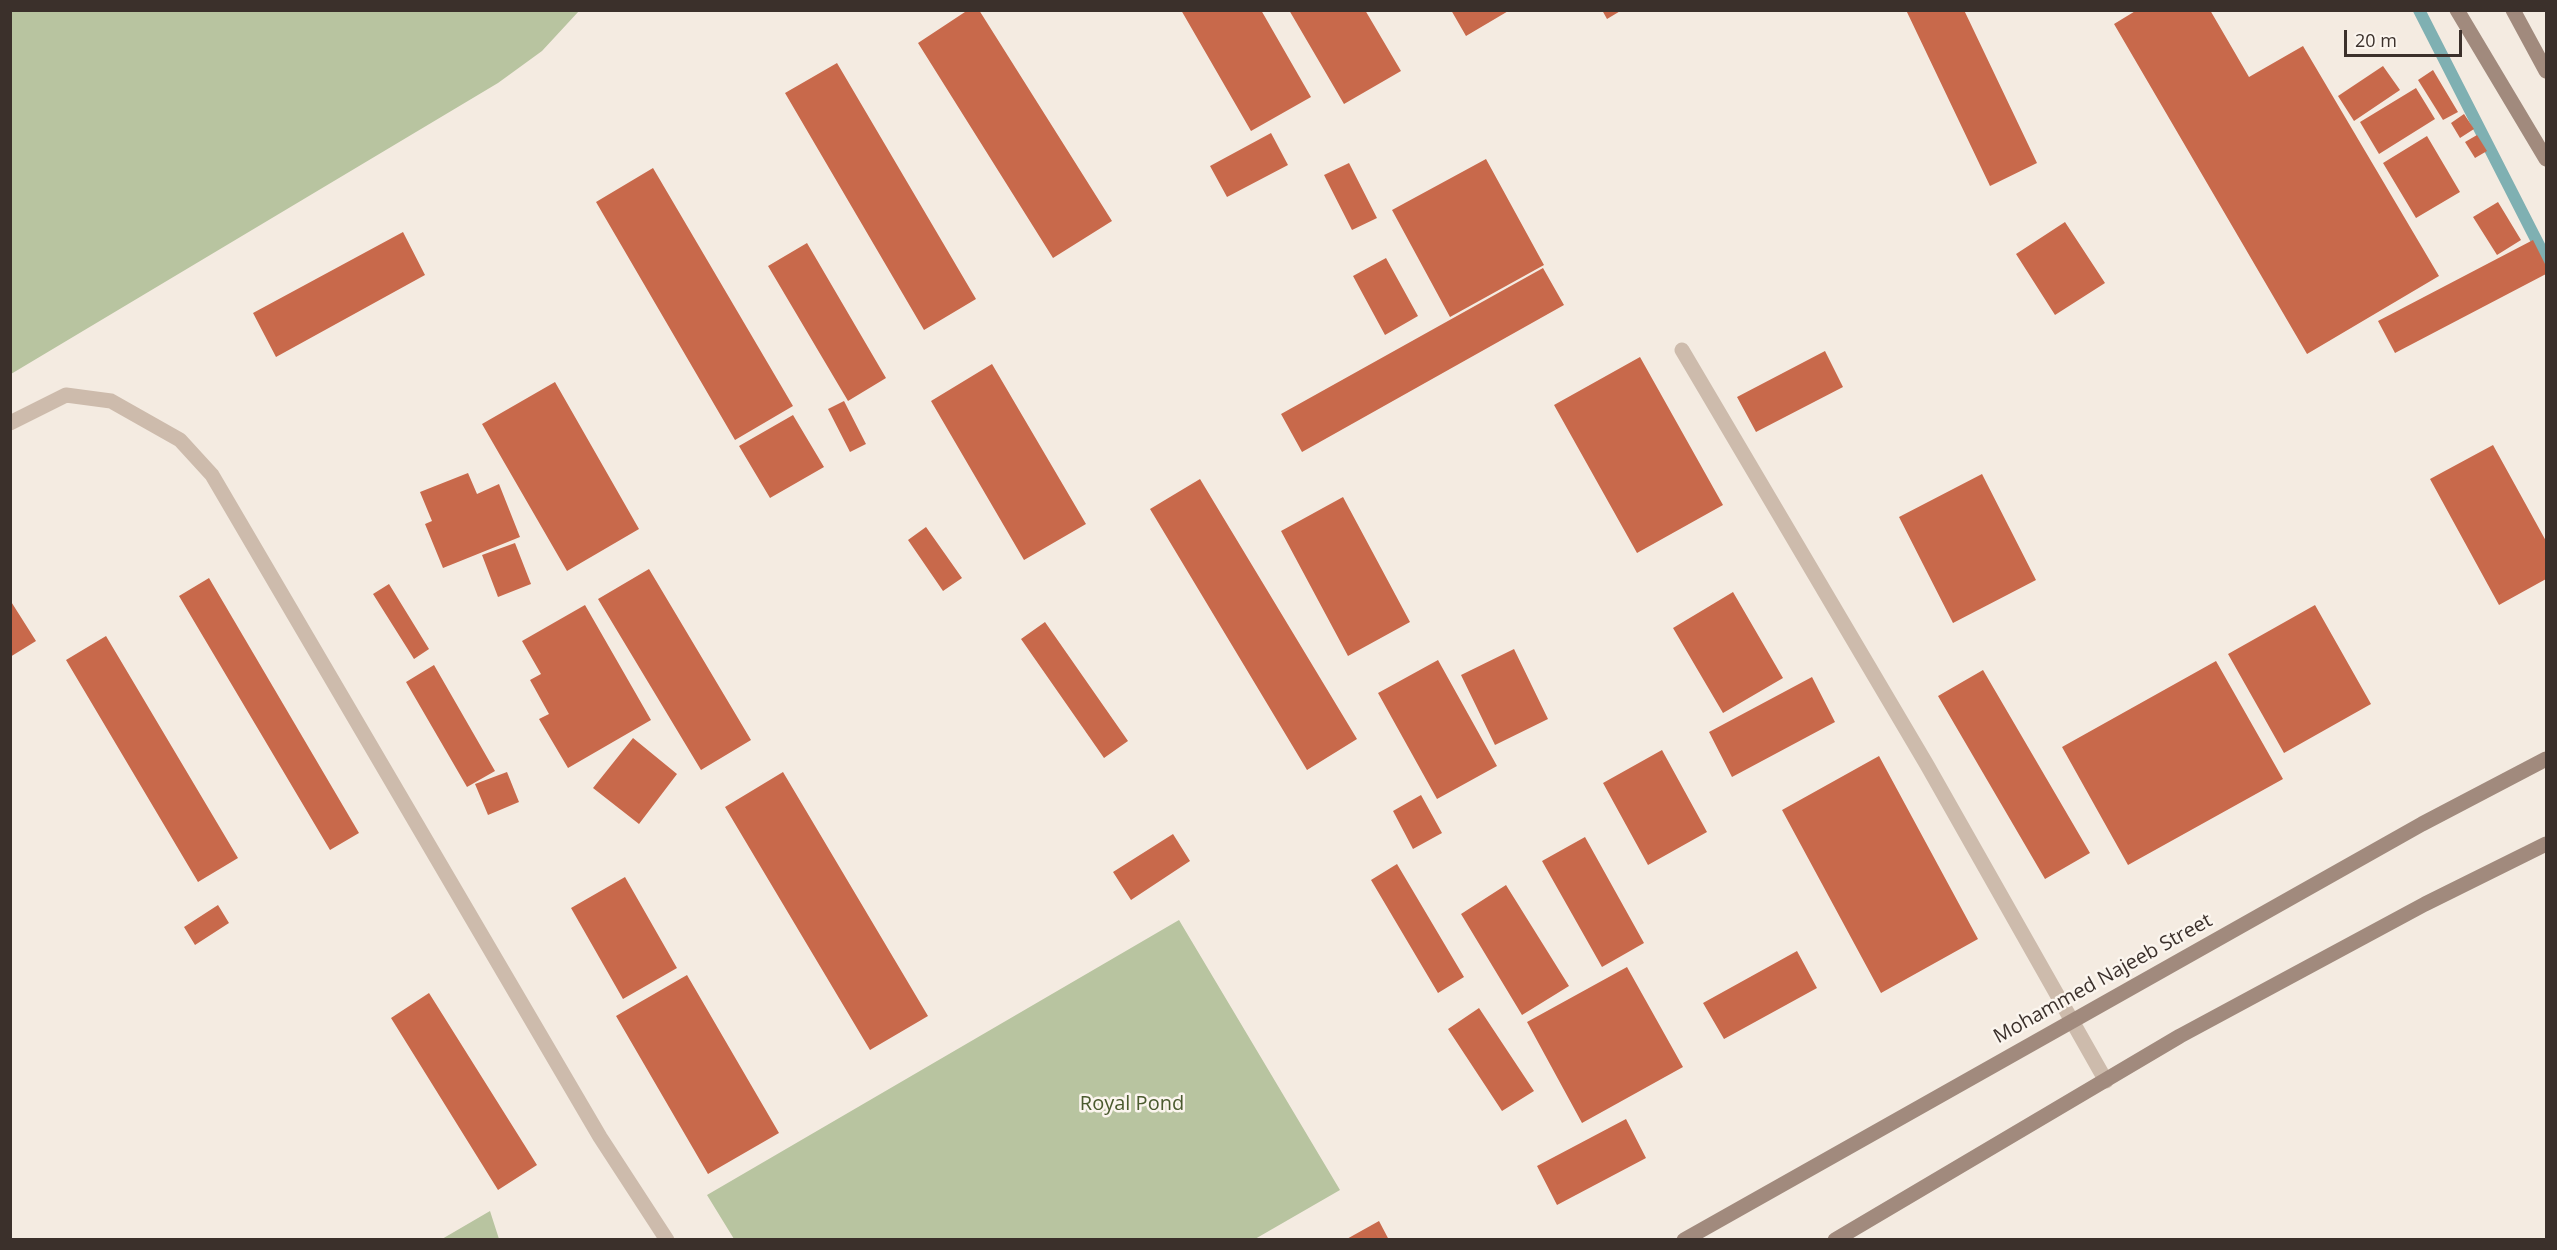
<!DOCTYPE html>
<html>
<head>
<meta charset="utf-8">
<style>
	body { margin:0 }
	#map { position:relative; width:2557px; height:1250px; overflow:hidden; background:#f4ebe1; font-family:"Open Sans",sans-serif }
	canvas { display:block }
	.frame { position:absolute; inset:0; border:12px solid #3b302b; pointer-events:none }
	.scale { position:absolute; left:2344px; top:30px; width:118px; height:27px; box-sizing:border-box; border:3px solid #3b302b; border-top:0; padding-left:8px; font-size:18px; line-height:21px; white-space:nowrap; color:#3b302b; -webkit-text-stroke:4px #fbf5ee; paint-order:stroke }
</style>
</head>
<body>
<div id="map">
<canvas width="2557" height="1250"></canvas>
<div class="frame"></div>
<div class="scale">20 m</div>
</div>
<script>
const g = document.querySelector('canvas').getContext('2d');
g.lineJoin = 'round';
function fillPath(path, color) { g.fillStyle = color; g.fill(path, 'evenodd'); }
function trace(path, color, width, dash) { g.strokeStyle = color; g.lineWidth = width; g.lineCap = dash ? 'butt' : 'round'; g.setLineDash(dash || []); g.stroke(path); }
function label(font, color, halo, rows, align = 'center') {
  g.font = font + ' "Open Sans",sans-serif'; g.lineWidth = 5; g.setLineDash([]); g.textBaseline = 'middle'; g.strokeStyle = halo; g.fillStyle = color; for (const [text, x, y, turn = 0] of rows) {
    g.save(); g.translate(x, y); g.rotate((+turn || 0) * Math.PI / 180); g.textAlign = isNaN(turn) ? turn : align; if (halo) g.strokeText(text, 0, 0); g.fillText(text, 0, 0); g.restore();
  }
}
const green = new Path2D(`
	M10,11L11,10L579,11L542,51L498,83L11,374Z
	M1179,920L1340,1190L1255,1239H734L707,1195Z
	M490,1211L499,1239H442Z`);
const stream = new Path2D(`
	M2419,10L2546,259`);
const building = new Path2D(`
	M968,10H979L1112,221L1053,258L918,43Z
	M1181,10H1261L1311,97L1251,131Z
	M1289,10H1365L1401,71L1344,104Z
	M1451,10H1510L1466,36Z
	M1602,10H1622L1607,19Z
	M1906,10H1964L2037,163L1990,186Z
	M2137,10H2210L2249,77L2303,46L2439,276L2307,354L2114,24Z
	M837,63L976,299L924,330L785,93Z
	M2383,66L2400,90L2354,121L2338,96Z
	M2433,70L2458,112L2443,120L2418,80Z
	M2416,88L2435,119L2379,154L2360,122Z
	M2464,114L2474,129L2460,138L2451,123Z
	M1271,133L1288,165L1227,197L1210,166Z
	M2477,135L2487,151L2475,158L2465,142Z
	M2427,136L2460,192L2416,218L2383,163Z
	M1486,159L1544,265L1450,317L1392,210Z
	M1349,163L1377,218L1352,230L1324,175Z
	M653,168L793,406L735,440L596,202Z
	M2498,202L2521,240L2497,255L2473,217Z
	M2065,222L2105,283L2055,315L2016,254Z
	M403,232L425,275L276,357L253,313Z
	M2533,240L2546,266V274L2395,353L2378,321Z
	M807,243L886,378L848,401L768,266Z
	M1386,258L1418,316L1385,335L1353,276Z
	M1543,268L1564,305L1302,452L1281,414Z
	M1825,351L1843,387L1756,432L1737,397Z
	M1640,357L1723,505L1637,553L1554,405Z
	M992,364L1086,524L1024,560L931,401Z
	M555,382L639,529L567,571L482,424Z
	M844,401L866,444L850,452L828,409Z
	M793,415L824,467L770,498L739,446Z
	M2493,445L2546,541V579L2499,605L2430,479Z
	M468,473L477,494L499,484L520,537L443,568L425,524L432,521L420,492Z
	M1982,474L2036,580L1953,623L1899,517Z
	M1200,479L1357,739L1307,770L1150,509Z
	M1343,497L1410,622L1348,656L1281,531Z
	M926,527L962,578L943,591L908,540Z
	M515,543L531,584L498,597L482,555Z
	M649,569L751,740L701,770L598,599Z
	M209,578L359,833L330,850L179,596Z
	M389,584L429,649L414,659L373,594Z
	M1733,592L1783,678L1723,713L1673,628Z
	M10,600L36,641L10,657Z
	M585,605L651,720L568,768L539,719L549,714L530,680L541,674L522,641Z
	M2315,605L2371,704L2284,753L2228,654Z
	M1045,622L1128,741L1104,758L1021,639Z
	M106,636L238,858L198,882L66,660Z
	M1514,649L1548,719L1495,745L1461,675Z
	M1438,660L1497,766L1437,799L1378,693Z
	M2216,661L2283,779L2128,865L2062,747Z
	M434,665L495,771L467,787L406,682Z
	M1983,670L2090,853L2045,879L1938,696Z
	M1812,677L1835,722L1732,777L1709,732Z
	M633,738L677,774L639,824L593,788Z
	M1662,750L1707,832L1648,865L1603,783Z
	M1879,756L1978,939L1881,993L1782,810Z
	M507,772L519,802L488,815L475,784Z
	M783,772L928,1016L870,1050L725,807Z
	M1421,795L1442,833L1413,849L1393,811Z
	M1173,834L1190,861L1131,900L1113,872Z
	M1585,837L1644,943L1602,967L1542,861Z
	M1397,864L1464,977L1438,993L1371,880Z
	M625,877L677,968L623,999L571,908Z
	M1506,885L1569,986L1522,1015L1461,914Z
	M218,905L229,923L195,945L184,927Z
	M1797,951L1817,988L1724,1039L1703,1003Z
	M1627,967L1683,1067L1582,1123L1527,1022Z
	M687,975L779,1133L708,1174L616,1016Z
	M429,993L537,1165L498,1190L391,1018Z
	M1479,1008L1534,1091L1502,1111L1448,1029Z
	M1626,1119L1646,1158L1557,1205L1537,1166Z
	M1379,1221L1389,1240H1345Z`);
const lane = new Path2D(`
	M1682,350L1927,765L2106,1081
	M10,423L66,395L111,401L180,440L212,475L600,1137L667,1240`);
const secondary = new Path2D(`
	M2457,10L2546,159
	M2513,10L2546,71
	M1684,1240L2422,824L2546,759
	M1835,1240L2180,1036L2425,904L2546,844`);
const streetNames = [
	["Mohammed Najeeb Street",2103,979,-29]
];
const parkNames = [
	["Royal Pond",1132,1104]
];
fillPath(green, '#b8c4a0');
trace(stream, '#7fb0b2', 12);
fillPath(building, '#c8694b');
trace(lane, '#cdbbac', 15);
trace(secondary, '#a18a7d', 15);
label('20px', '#3b302b', '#fbf5ee', streetNames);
label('20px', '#4a5a2e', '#fbf5ee', parkNames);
</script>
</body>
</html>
